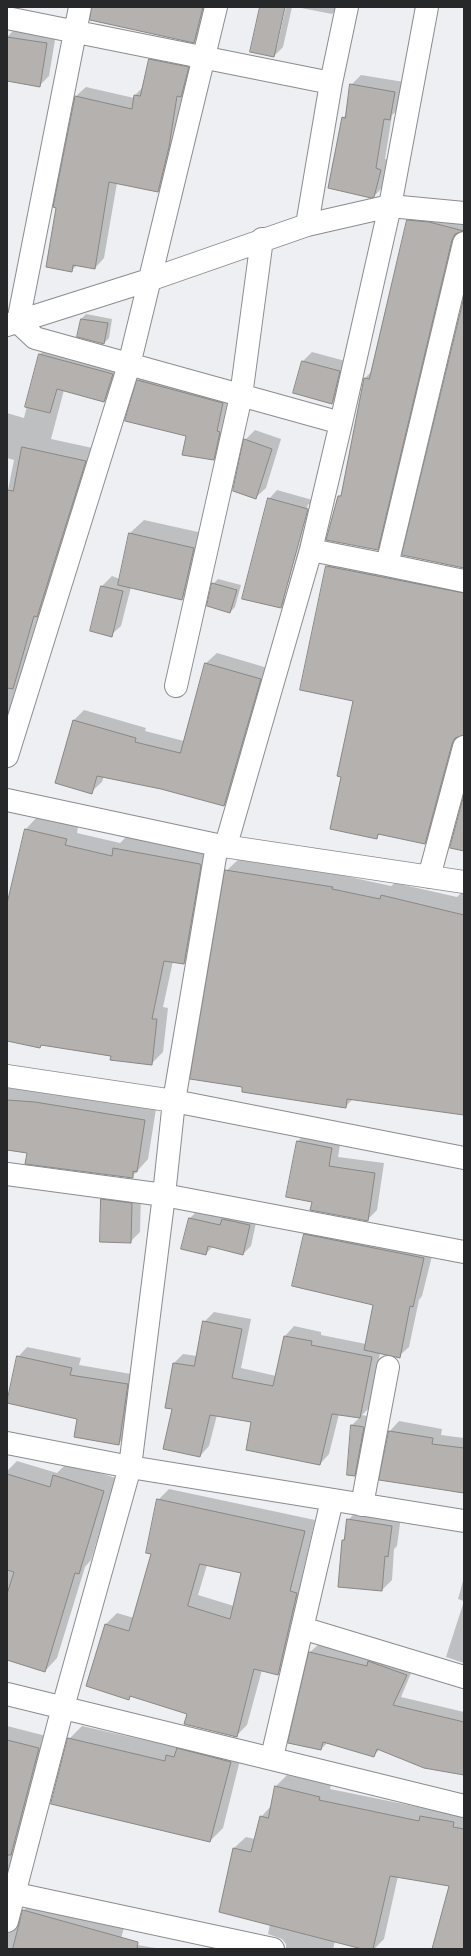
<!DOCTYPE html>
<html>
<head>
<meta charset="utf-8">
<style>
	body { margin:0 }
	#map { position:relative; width:471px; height:1956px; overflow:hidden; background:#edeff2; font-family:Lato,sans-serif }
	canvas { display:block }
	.frame { position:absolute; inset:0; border:8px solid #272829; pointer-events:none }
</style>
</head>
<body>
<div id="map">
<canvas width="471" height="1956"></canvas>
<div class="frame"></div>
</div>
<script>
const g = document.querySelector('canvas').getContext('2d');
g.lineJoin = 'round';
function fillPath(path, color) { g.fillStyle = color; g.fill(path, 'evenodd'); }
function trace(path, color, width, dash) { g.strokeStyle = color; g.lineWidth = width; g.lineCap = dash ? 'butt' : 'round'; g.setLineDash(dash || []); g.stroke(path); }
const shadow = new Path2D(`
	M94,7H210L203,33L194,42Z
	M261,7H284L275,46H277L286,7H292L283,47L274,56Z
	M296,7H339L332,14Z
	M17,27L56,34L49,76L39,86L7,80V37Z
	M159,50L197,58L167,182L158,191L117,183L104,258L95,268L77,265L71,271L58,207L55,206L76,96L86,87L134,98L135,95L144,86L150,60ZM155,59L194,67L193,69L155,62Z
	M361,75L404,82L399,109L392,115L385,159L390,160L384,186L374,196L343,118L346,115L351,85Z
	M418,211L464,219V230L461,231L387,540L377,549L339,496L343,493L365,378L372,371L408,221Z
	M86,314L112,319L109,338L104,343L79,336L81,319Z
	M52,342L124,362L116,389L104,401L64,390L51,439L97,449L7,724V495L14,460L7,458V413L24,418L40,354Z
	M312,352L349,362L342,393L332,403L303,361Z
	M148,371L232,394L223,450L213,459L187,435L126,420L138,380Z
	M255,430L281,439L266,488L256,497L245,440Z
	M277,490L316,501L290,598L281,607L269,499ZM308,504L310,505L285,598H283Z
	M144,520L207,534L196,585L182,599L131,587L121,626L111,635L92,630L102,586L112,576L120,579L130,533Z
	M337,556L464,582V734H461L435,832L425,843L381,833L376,838L342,776L354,700L327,566Z
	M218,579L241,585L235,607L230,612L213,584Z
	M217,653L271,669L234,795L224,805L161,788L104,776L102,782L91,792L73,721L84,710L146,728L145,731L184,741L206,663Z
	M37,817L78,827L77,833L120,843L126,837L211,852L196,952L184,963L173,961L163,1007L168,1008L163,1052L151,1064L43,1044L40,1047L7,1040V907L26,829Z
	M240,858L345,874V876L391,886L395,883L457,897L464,890V1114L353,1099L345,1107L226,871Z
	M7,1088L47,1091L156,1109L148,1159L132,1177L28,1152L7,1149Z
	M307,1132L341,1139L338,1157L384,1163L377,1210L367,1220L313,1201L297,1142Z
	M111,1190L141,1194L140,1232L130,1242L102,1200Z
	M197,1211L257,1218L251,1246L243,1254L213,1246L206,1254L190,1218Z
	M315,1225L434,1248L422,1296L419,1300L409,1347L399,1356L380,1353L369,1408L362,1415L373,1417L364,1465L354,1475L348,1474L352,1425L360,1417L339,1414L329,1454L320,1464L252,1421L217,1415L209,1446L200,1456L173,1408L174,1363L183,1354L197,1356L204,1322L214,1312L251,1319L241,1368L276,1376L285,1336L294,1326L321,1332V1335L366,1344L374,1304L305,1235Z
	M27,1347L81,1358L79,1365L137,1375L128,1434L118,1444L78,1418L18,1357Z
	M399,1421L442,1429L441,1435L464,1438V1493L453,1492L390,1431Z
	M17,1461L57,1473L67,1463L116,1478L91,1560L85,1567L57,1658L45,1671L7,1659V1471Z
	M169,1489L315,1520L301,1581L308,1582L289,1662L278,1674L262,1670L247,1725L236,1736L188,1713L132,1695L129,1699L87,1686L106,1624L117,1613L134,1618L153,1554L158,1500ZM207,1565L243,1572L234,1606L198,1595Z
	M358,1510L401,1516L397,1546L394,1549L392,1580L382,1590L343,1540L345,1538L348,1520Z
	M464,1577V1663L446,1657L464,1601L458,1599Z
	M319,1644L414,1666L401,1697L464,1712V1774L380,1749L373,1756L328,1742L321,1749L289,1742L310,1652Z
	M7,1726L50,1737L16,1868L7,1876Z
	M82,1726L175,1747L180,1742L243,1748L223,1828L210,1841L69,1739Z
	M287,1775L331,1785L330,1789L428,1809L432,1806L464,1811V1949H433L450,1886L398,1876L384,1939L374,1949L335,1941L333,1949H286V1944L282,1939L268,1934L270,1924L234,1848L246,1837L255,1839L261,1817L271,1806L276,1786Z
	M35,1899L125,1924L120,1942L161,1949H7V1915L16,1922H19L24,1910Z`);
const building = new Path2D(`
	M92,7H203L194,43L90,20Z
	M260,7H285L274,57L250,52Z
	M7,37L47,43L40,87L7,81Z
	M149,59L189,67L181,97L177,96L169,147L158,192L109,182L95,269L73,265L72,272L46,267L56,208L53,207L75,96L132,109L134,95L140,96Z
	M350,84L395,92L390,120L384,119L376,168L381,170L374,197L371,198L328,188L342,117L345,118Z
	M407,220L429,222L464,231L455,234L452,240L378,550L326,540L338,496H341L364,378L369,379Z
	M464,297V568L402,555Z
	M81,319L108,323L104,344L77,337Z
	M39,354L113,374L104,402L57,389L50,413L25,407Z
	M302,361L340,371L332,404L293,393Z
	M137,380L223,403L217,431L220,432L214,460L182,455L186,436L125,421Z
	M244,439L272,449L256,499L233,491Z
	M22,447L86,461L37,617L34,616L13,689L7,688V490L13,491Z
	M268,498L308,509L281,608L242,599Z
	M129,533L194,548L182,600L118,585Z
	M326,566L464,593V735L455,738L452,744L425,844L378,834L377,839L330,829L341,777L337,776L353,701L300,690Z
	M212,583L237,590L230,613L207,606Z
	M101,586L123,591L112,637L90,631Z
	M205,663L261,679L224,806L161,789L97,776L92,794L55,783L73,720L136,738L135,742L180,753Z
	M464,795V851L450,848Z
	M25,829L67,839L65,845L112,856L113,848L200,864L201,866L184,964L164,961L152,1019H157L152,1065L110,1060L111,1056L41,1045L40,1048L7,1041V904Z
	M225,870L333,887L332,889L380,899L381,895L464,915V1115L347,1099L346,1108L242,1092V1087L190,1079Z
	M7,1100L35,1102L145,1120L137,1172L133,1171V1178L25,1164L27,1153L7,1150Z
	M297,1141L332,1148L329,1166L375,1173L368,1221L310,1210L312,1202L286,1197Z
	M101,1199L132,1203L131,1243L100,1242Z
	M189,1218L220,1225L222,1219L250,1225L243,1255L208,1246L206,1255L181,1249Z
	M304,1234L424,1258L413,1307L410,1306L400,1358L364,1350L373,1305L292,1286Z
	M203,1321L242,1329L232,1378L273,1386L284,1336L312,1341L311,1345L372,1357L360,1418L332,1414L320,1465L246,1450L251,1422L210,1415L200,1457L163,1449L172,1409L165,1408L173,1363L194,1366Z
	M17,1356L72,1368L70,1375L128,1384L119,1445L74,1437L77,1419L7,1403Z
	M351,1425L364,1427L355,1476L347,1475Z
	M389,1431L433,1438L432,1444L464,1448V1493L379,1480Z
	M7,1474L50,1487L53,1475L104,1491L79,1574L75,1573L45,1672L7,1660V1594L14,1572L7,1570Z
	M157,1499L305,1531L290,1591L297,1593L278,1675L254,1669L237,1737L184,1724L187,1714L130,1696L129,1700L86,1686L105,1624L129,1631L151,1554L146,1553ZM200,1564L241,1573L230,1619L188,1606Z
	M347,1519L392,1526L388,1557L385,1556L382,1591L338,1587L342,1540H344Z
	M309,1652L367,1666L368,1661L407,1675L393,1705L464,1722V1775L424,1768L377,1749L374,1757L323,1742L321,1750L288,1743Z
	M68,1738L165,1761L166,1755L174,1757L177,1748L231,1762L210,1842L51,1804Z
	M7,1740L39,1748L11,1855H7Z
	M275,1786L320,1797L319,1800L419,1821L420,1816L454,1822L453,1827L464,1829V1949H432L449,1886L390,1876L373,1949H362L219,1912L233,1848L251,1852L260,1816L268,1818Z
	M23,1910L138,1942L137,1949H13Z`);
const minor = new Path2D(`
	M80,7L18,322L35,338L341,423
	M427,7L390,206L341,423L311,550L387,565L464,243
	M7,18L331,83
	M307,225L331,83L347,7
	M7,325L149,280L307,225L390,206L464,213
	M387,565L464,581
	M176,686L241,396L262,239
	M7,756L129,365L216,7
	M7,800L217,845L464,882
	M226,845L311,550
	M429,877L464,747
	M7,1076L174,1101L464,1158
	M7,1174L164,1195L464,1252
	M7,1443L130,1467L464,1521
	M362,1505L388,1367
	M302,1628L464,1677
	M7,1694L464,1806
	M272,1757L332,1500
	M7,1892L273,1949
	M7,1921L63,1707L130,1467L164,1195L174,1101L217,845`);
fillPath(shadow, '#0003');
fillPath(building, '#b4b1ae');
trace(building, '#898784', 1);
trace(minor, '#8a8c8f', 24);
trace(minor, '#fff', 22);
</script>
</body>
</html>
